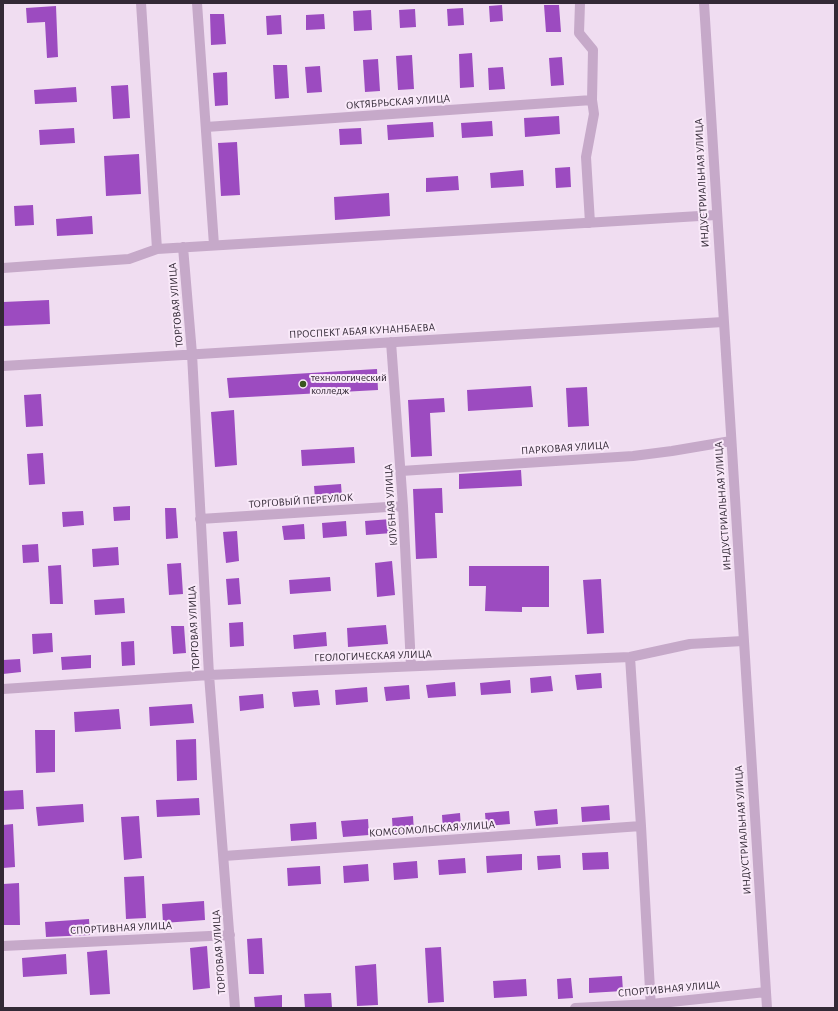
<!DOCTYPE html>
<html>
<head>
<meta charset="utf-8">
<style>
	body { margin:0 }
	#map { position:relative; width:838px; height:1011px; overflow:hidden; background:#f0ddf1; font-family:"Alegreya Sans",sans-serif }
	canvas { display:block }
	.frame { position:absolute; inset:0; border:4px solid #332936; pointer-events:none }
</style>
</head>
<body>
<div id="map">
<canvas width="838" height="1011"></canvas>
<div class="frame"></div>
</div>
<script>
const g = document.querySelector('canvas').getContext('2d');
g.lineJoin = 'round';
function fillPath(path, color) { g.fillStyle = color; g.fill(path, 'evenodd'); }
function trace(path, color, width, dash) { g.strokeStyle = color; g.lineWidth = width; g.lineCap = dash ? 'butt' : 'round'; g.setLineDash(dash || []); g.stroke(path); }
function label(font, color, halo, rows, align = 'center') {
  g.font = font + ' "Alegreya Sans",sans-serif'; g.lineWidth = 4; g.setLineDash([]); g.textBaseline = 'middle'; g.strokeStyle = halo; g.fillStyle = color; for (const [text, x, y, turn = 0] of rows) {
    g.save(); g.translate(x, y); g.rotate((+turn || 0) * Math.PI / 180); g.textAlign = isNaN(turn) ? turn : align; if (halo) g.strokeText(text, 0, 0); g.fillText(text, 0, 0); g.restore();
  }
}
const building = new Path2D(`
	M502,5L503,21L490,22L489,6Z
	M544,5H559L561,32H546Z
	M56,6L58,57L47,58L45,22L27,23L26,8Z
	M463,8L464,25L448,26L447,9Z
	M415,9L416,27L400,28L399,10Z
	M371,10L372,30L354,31L353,11Z
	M210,14H224L226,44L211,45Z
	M324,14L325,29L306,30V15Z
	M281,15L282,34L267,35L266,16Z
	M472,53L474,87L460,88L459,54Z
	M412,55L414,89L398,90L396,56Z
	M562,57L564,85L551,86L549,58Z
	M378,59L380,91L365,92L363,60Z
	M273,65H287L289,98L275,99Z
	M320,66L322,92L307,93L305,67Z
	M503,67L505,89L489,90L488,68Z
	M227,72L228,105L215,106L213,73Z
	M128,85L130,118L113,119L111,86Z
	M76,87L77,102L35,104L34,90Z
	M559,116L560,134L525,137L524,118Z
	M492,121L493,136L462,138L461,123Z
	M433,122L434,137L388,140L387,125Z
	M74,128L75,143L40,145L39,130Z
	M361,128L362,144L340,145L339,129Z
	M237,142L240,195L221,196L218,143Z
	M139,154L141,194L106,196L104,156Z
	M570,167L571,187L556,188L555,168Z
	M523,170L524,186L491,188L490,173Z
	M458,176L459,190L426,192V178Z
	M389,193L390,216L335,220L334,197Z
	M33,205L34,225L15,226L14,206Z
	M92,216L93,234L57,236L56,219Z
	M49,300L50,324L3,326V302Z
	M377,369L378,390L229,398L227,378Z
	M531,386L533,407L468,411L467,390Z
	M587,387L589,426L568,427L566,388Z
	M41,394L43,426L26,427L24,395Z
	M444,398L445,412L430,413L432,456L411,457L408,400Z
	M234,410L237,465L215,467L211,412Z
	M354,447L355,463L302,466L301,450Z
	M43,453L45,484L29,485L27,454Z
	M521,470L522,486L459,489V474Z
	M341,484L342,497L315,499L314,486Z
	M442,488L443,513H435L437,558L416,559L413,489Z
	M130,506V520L114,521L113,507Z
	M165,508H176L178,538L166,539Z
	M83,511L84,525L63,527L62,512Z
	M391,519L392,533L366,535L365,521Z
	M346,521L347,536L323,538L322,523Z
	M304,524L305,539L284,540L282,526Z
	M237,531L239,561L226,563L223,532Z
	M38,544L39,562L23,563L22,545Z
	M118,547L119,565L93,567L92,549Z
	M392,561L395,595L377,597L375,563Z
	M181,563L183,594L169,595L167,564Z
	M61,565L63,604H50L48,566Z
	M469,566H549V607H522V612L485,611L486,586H469Z
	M330,577L331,591L290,594L289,580Z
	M239,578L241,604L228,605L226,579Z
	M601,579L604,633L587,634L583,580Z
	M124,598L125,613L95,615L94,600Z
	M243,622L244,646L230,647L229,623Z
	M386,625L388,644L348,647L347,628Z
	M171,626H184L186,653L173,654Z
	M326,632L327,646L294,649L293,635Z
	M52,633L53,652L33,654L32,634Z
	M134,641L135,665L122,666L121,642Z
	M91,655V668L62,670L61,657Z
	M20,659L21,672L3,674V660Z
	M601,673L602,688L577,690L575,675Z
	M551,676L553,691L531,693L530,678Z
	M510,680L511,693L481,695L480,683Z
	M455,682L456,696L428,698L426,685Z
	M409,685L410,699L386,701L384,687Z
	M367,687L368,702L336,705L335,690Z
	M318,690L320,705L294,707L292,692Z
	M263,694L264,708L240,711L239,696Z
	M192,704L194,723L150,726L149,707Z
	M119,709L121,729L75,732L74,712Z
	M35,730H55V772L36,773Z
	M196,739L197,780L177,781L176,740Z
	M23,790L24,809L3,810V791Z
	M199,798L200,815L157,817L156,800Z
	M83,804L84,822L38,826L36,807Z
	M609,805L610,820L582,822L581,807Z
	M557,809L558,824L536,826L534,811Z
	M509,811L510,824L486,826L485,813Z
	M460,813L461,829L443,831L442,815Z
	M139,816L142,858L124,860L121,817Z
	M413,816L414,832L393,834L392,818Z
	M368,819L369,835L343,837L341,821Z
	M316,822L317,839L291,841L290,824Z
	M13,824L15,867L3,868V825Z
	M608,852L609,869L583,870L582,853Z
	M522,854V870L487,873L486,856Z
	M560,855L561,868L538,870L537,856Z
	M465,858L466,873L439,875L438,860Z
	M417,861L418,878L394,880L393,863Z
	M368,864L369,881L344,883L343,866Z
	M320,866L321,884L288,886L287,868Z
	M144,876L146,918L126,919L124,877Z
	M19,883L20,925H3V884Z
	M204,901L205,920L163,923L162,904Z
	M89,919L90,935L46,937L45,922Z
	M262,938L264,974H249L247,939Z
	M207,946L210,988L193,990L190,948Z
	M441,947L444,1002L428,1003L425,948Z
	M107,950L110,994L90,995L87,952Z
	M66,954L67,974L23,977L22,958Z
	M376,964L378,1005L357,1006L355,966Z
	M622,976L623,991L589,993V978Z
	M571,978L573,998L558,999L557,979Z
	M526,979L527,996L494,998L493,981Z
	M331,993L332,1008H305L304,994Z
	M282,995V1008H255L254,997Z`);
const street = new Path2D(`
	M141,3L157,249
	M197,3L214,245
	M580,3L579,33L593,50L592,100L594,114L586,157L590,223
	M704,3L767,1008
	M206,127L592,100
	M183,247L192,354L209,675L235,1008
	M3,268L129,259L157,249L716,215
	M391,342L403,506L411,666
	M3,366L723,322
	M401,471L633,456L672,451L731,441
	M200,519L403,506
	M630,657L641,826L651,1008
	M3,689L209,675L630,657L690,644L743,641
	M224,856L641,826
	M3,946L230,935
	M575,1008L651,1004L766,992`);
const markers = [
	[303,384,4,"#3a5620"]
];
const streetNames = [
	["ОКТЯБРЬСКАЯ УЛИЦА",398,102,-4],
	["ИНДУСТРИАЛЬНАЯ УЛИЦА",702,183,-93],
	["ТОРГОВАЯ УЛИЦА",176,305,-95],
	["ПРОСПЕКТ АБАЯ КУНАНБАЕВА",362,331,-3],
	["ПАРКОВАЯ УЛИЦА",565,448,-4],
	["ТОРГОВЫЙ ПЕРЕУЛОК",301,501,-4],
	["КЛУБНАЯ УЛИЦА",391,505,-94],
	["ИНДУСТРИАЛЬНАЯ УЛИЦА",723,506,-94],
	["ТОРГОВАЯ УЛИЦА",194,628,-93],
	["ГЕОЛОГИЧЕСКАЯ УЛИЦА",373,656,-2],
	["КОМСОМОЛЬСКАЯ УЛИЦА",432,829,-4],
	["ИНДУСТРИАЛЬНАЯ УЛИЦА",743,830,-94],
	["СПОРТИВНАЯ УЛИЦА",121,928,-3],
	["ТОРГОВАЯ УЛИЦА",219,952,-94],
	["СПОРТИВНАЯ УЛИЦА",669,989,-5]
];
const poiNames = [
	["технологический",311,378],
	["колледж",311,391]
];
fillPath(building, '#9c4bc0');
trace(street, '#c6a9c9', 10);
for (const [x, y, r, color] of markers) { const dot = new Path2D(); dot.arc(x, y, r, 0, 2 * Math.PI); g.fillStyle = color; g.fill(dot); trace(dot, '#f9e9f9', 1.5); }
label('11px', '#332936', '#f9e9f9', streetNames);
label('11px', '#332936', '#f9e9f9', poiNames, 'left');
</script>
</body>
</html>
